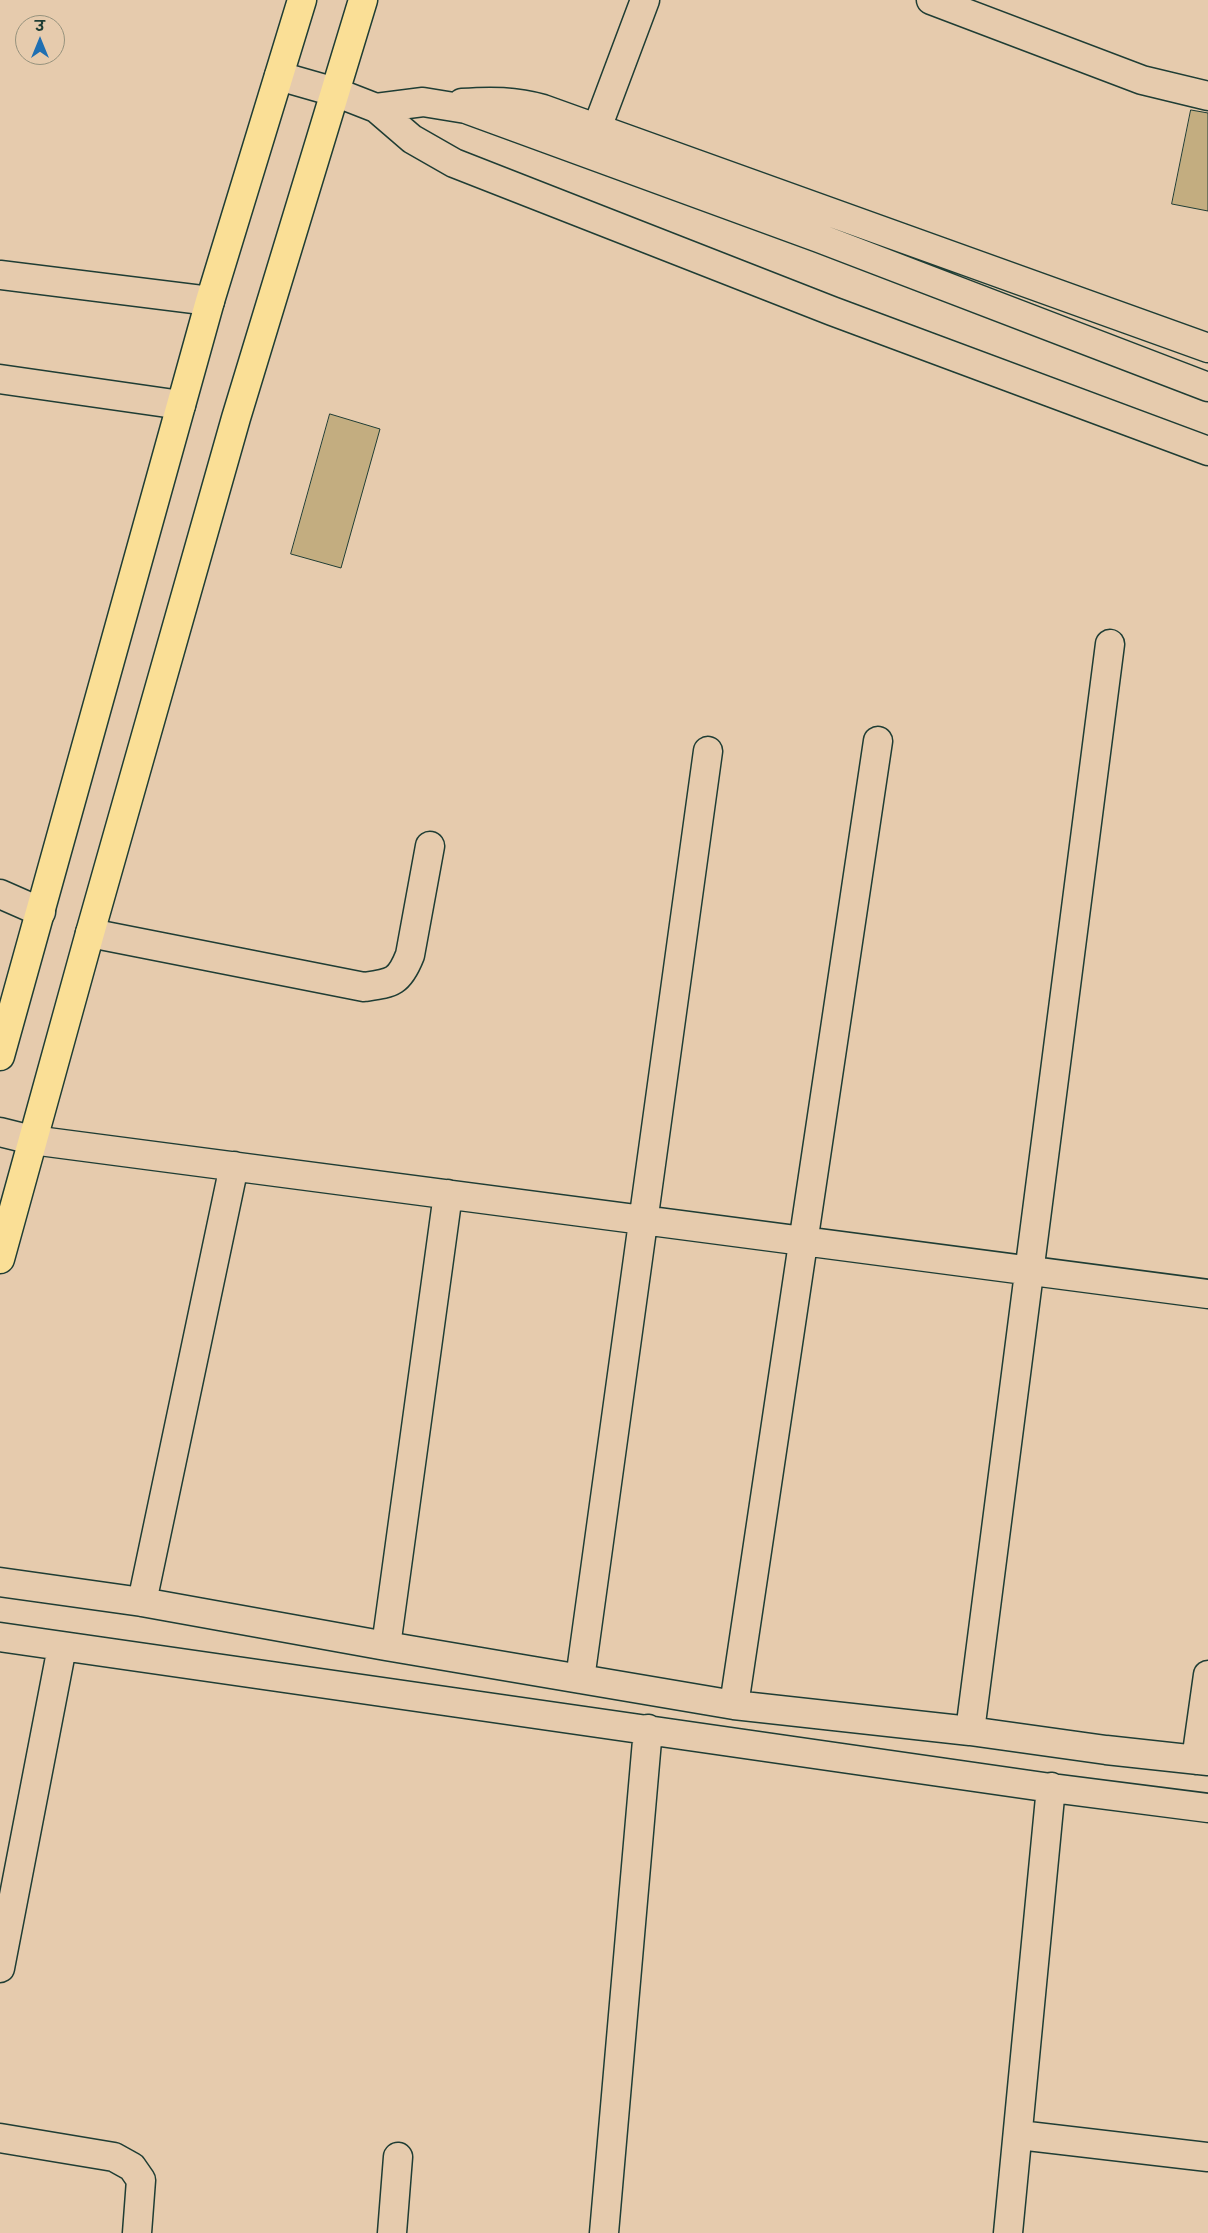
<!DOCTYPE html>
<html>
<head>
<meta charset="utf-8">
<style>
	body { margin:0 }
	#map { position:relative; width:1208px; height:2233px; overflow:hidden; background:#e6cbad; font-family:"Playpen Sans","Playpen Sans Deva",sans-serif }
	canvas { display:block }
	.north { position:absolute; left:15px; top:15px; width:50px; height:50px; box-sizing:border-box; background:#e6cbad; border:1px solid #96927d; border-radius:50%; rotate:0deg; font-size:14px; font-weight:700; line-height:20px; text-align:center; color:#1f3d34 }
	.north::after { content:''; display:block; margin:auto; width:18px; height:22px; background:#1f6fb2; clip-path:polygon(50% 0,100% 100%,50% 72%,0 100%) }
</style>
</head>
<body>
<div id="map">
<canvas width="1208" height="2233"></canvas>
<div class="north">उ</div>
</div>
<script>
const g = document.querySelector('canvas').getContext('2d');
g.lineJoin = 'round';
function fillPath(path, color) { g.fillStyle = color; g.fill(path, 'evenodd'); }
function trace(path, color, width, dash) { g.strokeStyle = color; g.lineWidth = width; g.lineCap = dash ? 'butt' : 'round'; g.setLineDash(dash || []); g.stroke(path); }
const building = new Path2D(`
	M1191,110L1208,113V211L1172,204Z
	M330,414L380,429L341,568L291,554Z`);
const minor = new Path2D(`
	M931,0L1142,80L1208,96
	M279,76L335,92L376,108L412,139L454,163L832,311L1208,451
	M462,103C491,101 515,101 543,109L1208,348
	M376,108L423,102L466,109L819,238L1208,387
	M597,128L645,0
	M0,275L210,301
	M0,379L181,405
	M0,894L41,912
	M90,933L364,987C392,983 399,983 410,955L430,846
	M0,1132L32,1140L1208,1294
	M0,1582L142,1602L386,1646L734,1705L970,1731L1106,1750L1208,1761
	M142,1602L234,1166
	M0,1637L1044,1787L1208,1808
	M386,1646L448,1194
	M580,1679L708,751
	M734,1705L878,741
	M970,1731L1110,644
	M1196,1760L1208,1675
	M0,1968L62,1647
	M1019,2135L1208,2157
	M0,2138L114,2157L132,2167L141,2180L137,2233
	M392,2233L398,2157
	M604,2233L648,1729
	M1008,2233L1051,1787`);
const major = new Path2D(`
	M0,1056L210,301L302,0
	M0,1259L90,933L236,418L363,0`);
fillPath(building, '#c3ad80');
trace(building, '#1f3d34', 1);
trace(minor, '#1f3d34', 31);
trace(major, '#1f3d34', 31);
trace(minor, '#e6cbad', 28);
trace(major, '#fadf96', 28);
</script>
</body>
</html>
